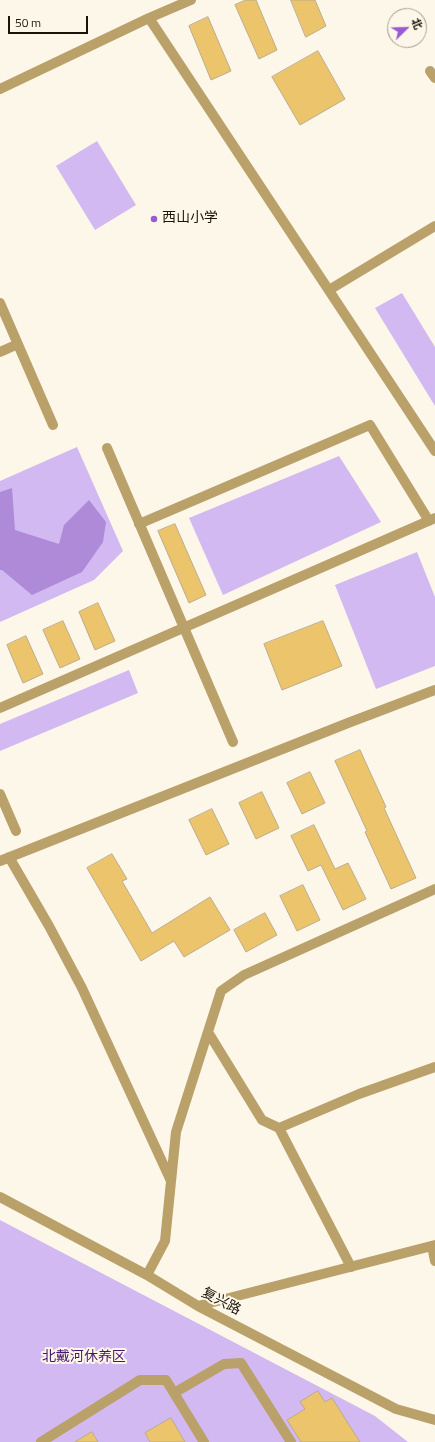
<!DOCTYPE html>
<html>
<head>
<meta charset="utf-8">
<style>
	body { margin:0 }
	#map { position:relative; width:435px; height:1442px; overflow:hidden; background:#fdf7ea; font-family:"Titillium Web","Noto Sans SC",sans-serif }
	canvas { display:block }
	.north { position:absolute; left:387px; top:8px; width:40px; height:40px; box-sizing:border-box; background:#fdf7ea; border:1px solid #a29d90; border-radius:50%; rotate:67deg; font-size:11px; font-weight:700; line-height:16px; text-align:center; color:#1a1509 }
	.north::after { content:''; display:block; margin:auto; width:14px; height:18px; background:#985bd3; clip-path:polygon(50% 0,100% 100%,50% 72%,0 100%) }
	.scale { position:absolute; left:8px; top:16px; width:80px; height:18px; box-sizing:border-box; border:2px solid #1a1509; border-top:0; padding-left:5px; font-size:12px; line-height:14px; white-space:nowrap; color:#1a1509; -webkit-text-stroke:3px #fdf7ea; paint-order:stroke }
</style>
</head>
<body>
<div id="map">
<canvas width="435" height="1442"></canvas>
<div class="north">北</div>
<div class="scale">50 m</div>
</div>
<script>
const g = document.querySelector('canvas').getContext('2d');
g.lineJoin = 'round';
function fillPath(path, color) { g.fillStyle = color; g.fill(path, 'evenodd'); }
function trace(path, color, width, dash) { g.strokeStyle = color; g.lineWidth = width; g.lineCap = dash ? 'butt' : 'round'; g.setLineDash(dash || []); g.stroke(path); }
function label(font, color, halo, rows, align = 'center') {
  g.font = font + ' "Titillium Web","Noto Sans SC",sans-serif'; g.lineWidth = 4; g.setLineDash([]); g.textBaseline = 'middle'; g.strokeStyle = halo; g.fillStyle = color; for (const [text, x, y, turn = 0] of rows) {
    g.save(); g.translate(x, y); g.rotate((+turn || 0) * Math.PI / 180); g.textAlign = isNaN(turn) ? turn : align; if (halo) g.strokeText(text, 0, 0); g.fillText(text, 0, 0); g.restore();
  }
}
const green = new Path2D(`
	M97,141L136,205L95,230L56,166Z
	M402,293L435,347V406L375,308Z
	M77,447L123,551L94,580L0,622V481Z
	M339,456L381,522L223,595L189,518Z
	M417,552L435,597V666L376,689L335,585Z
	M129,670L138,693L0,751V724Z
	M0,1220L375,1416L408,1442H0Z`);
const water = new Path2D(`
	M12,488L15,530L59,544L64,525L89,500L106,522L103,542L82,572L32,595L2,570H0V492Z`);
const building = new Path2D(`
	M246,0H256L277,50L259,59L235,5Z
	M291,0H315L326,26L306,37Z
	M208,17L231,71L211,80L189,26Z
	M318,51L345,99L300,125L272,77Z
	M175,524L206,595L189,603L158,531Z
	M98,603L115,641L95,650L79,612Z
	M63,621L80,659L60,668L43,630Z
	M323,621L342,666L282,690L264,644Z
	M26,636L43,674L23,683L7,645Z
	M360,750L386,807L384,808L416,878L391,889L365,832L367,831L335,761Z
	M310,772L325,803L302,814L287,783Z
	M262,792L279,828L256,839L239,803Z
	M212,809L229,844L206,855L189,820Z
	M314,825L335,869L348,863L366,899L343,910L321,865L308,871L291,836Z
	M112,854L127,879L122,881L152,933L210,897L230,930L184,957L174,941L141,961L87,868Z
	M303,885L320,920L297,931L280,896Z
	M265,913L277,935L246,952L234,930Z
	M318,1391L325,1402L332,1398L360,1442H301L287,1420L305,1409L300,1402Z
	M171,1418L185,1442H150L145,1433Z
	M92,1432L98,1442H75Z`);
const minor = new Path2D(`
	M149,18L435,451
	M430,71L435,78
	M0,89L149,18L191,0
	M329,290L435,226
	M0,303L53,425
	M0,352L18,344
	M107,448L233,742
	M139,524L370,425L429,521
	M0,708L435,518
	M0,794L16,831
	M9,857L49,926L82,988L171,1181
	M0,861L348,723L435,690
	M208,1032L262,1120L279,1128L351,1267
	M279,1128L359,1094L435,1067
	M0,1197L147,1275L198,1306L396,1409L435,1420
	M432,1246L435,1261
	M147,1275L165,1241L176,1132L221,991L244,975L435,889
	M198,1306L435,1245
	M174,1393L224,1364L241,1363L291,1442
	M41,1442L140,1380H166L204,1442`);
const markers = [
	[154,219,4,"#985bd3"]
];
const poiNames = [
	["西山小学",162,219]
];
const streetNames = [
	["复兴路",221,1302,28]
];
const parkNames = [
	["北戴河休养区",84,1358]
];
fillPath(green, '#d2b9f1');
fillPath(water, '#ae8ad8');
fillPath(building, '#ebc46b');
trace(building, '#bbac8d', 1);
trace(minor, '#baa169', 10);
for (const [x, y, r, color] of markers) { const dot = new Path2D(); dot.arc(x, y, r, 0, 2 * Math.PI); g.fillStyle = color; g.fill(dot); trace(dot, '#fdf7ea', 1.5); }
label('14px', '#1a1509', '#fdf7ea', poiNames, 'left');
label('14px', '#1a1509', '#fdf7ea', streetNames);
label('14px', '#491571', '#fdf7ea', parkNames);
</script>
</body>
</html>
